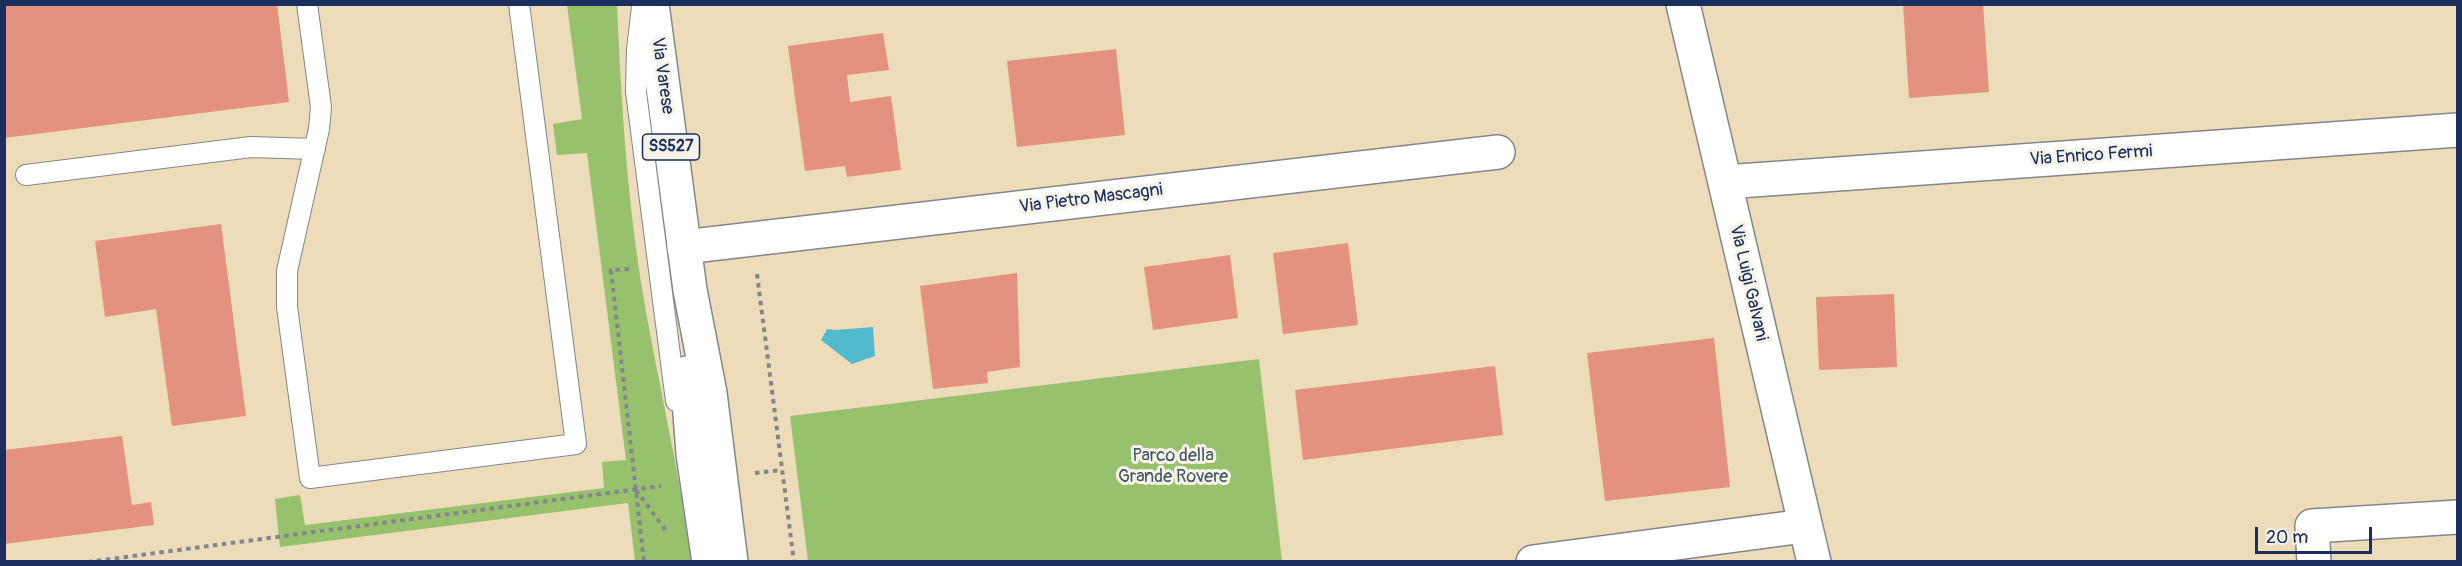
<!DOCTYPE html>
<html>
<head>
<meta charset="utf-8">
<style>
	body { margin:0 }
	#map { position:relative; width:2462px; height:566px; overflow:hidden; background:#eddcb9; font-family:Pangolin,sans-serif }
	canvas { display:block }
	.frame { position:absolute; inset:0; border:6px solid #1b2f5e; pointer-events:none }
	.scale { position:absolute; left:2255px; top:527px; width:117px; height:27px; box-sizing:border-box; border:3px solid #1b2f5e; border-top:0; padding-left:8px; font-size:18px; line-height:21px; white-space:nowrap; color:#1b2f5e; -webkit-text-stroke:4px #f7f3e8; paint-order:stroke }
</style>
</head>
<body>
<div id="map">
<canvas width="2462" height="566"></canvas>
<div class="frame"></div>
<div class="scale">20 m</div>
</div>
<script>
const g = document.querySelector('canvas').getContext('2d');
g.lineJoin = 'round';
function fillPath(path, color) { g.fillStyle = color; g.fill(path, 'evenodd'); }
function trace(path, color, width, dash) { g.strokeStyle = color; g.lineWidth = width; g.lineCap = dash ? 'butt' : 'round'; g.setLineDash(dash || []); g.stroke(path); }
function label(font, color, halo, rows, align = 'center') {
  g.font = font + ' Pangolin,sans-serif'; g.lineWidth = 6; g.setLineDash([]); g.textBaseline = 'middle'; g.strokeStyle = halo; g.fillStyle = color; for (const [text, x, y, turn = 0] of rows) {
    g.save(); g.translate(x, y); g.rotate((+turn || 0) * Math.PI / 180); g.textAlign = isNaN(turn) ? turn : align; if (halo) g.strokeText(text, 0, 0); g.fillText(text, 0, 0); g.restore();
  }
}
const green = new Path2D(`
	M567,5H617C621,96 626,185 640,276C655,371 679,465 691,561H635L628,503L280,547L275,499L300,495L305,525L604,488L602,462L626,460L587,153L557,155L553,124L582,119Z
	M1259,359L1282,561H808L790,416Z`);
const water = new Path2D(`
	M873,327L875,356L852,364L821,340L827,329L836,330Z`);
const building = new Path2D(`
	M4,4H277L289,102L4,138Z
	M1903,4H1983L1989,92L1909,98Z
	M883,33L889,70L847,75L850,102L891,96L901,170L847,177L845,166L805,171L788,46Z
	M1116,49L1125,135L1017,147L1007,61Z
	M221,224L246,416L172,426L156,309L105,317L95,241Z
	M1348,243L1358,325L1283,334L1273,253Z
	M1230,255L1238,318L1153,330L1144,267Z
	M1017,273L1020,367L987,372L988,383L933,389L920,286Z
	M1894,294L1897,367L1819,370L1816,297Z
	M1714,338L1730,487L1605,501L1587,353Z
	M1495,366L1503,435L1303,460L1295,390Z
	M122,436L132,505L151,502L154,525L4,544V450Z`);
const path = new Path2D(`
	M629,269L611,270L644,562
	M757,274L794,562
	M755,473L782,470
	M636,490L667,532
	M88,562L661,486`);
const service = new Path2D(`
	M307,4L321,107L319,129L287,271V307L310,478L576,444L519,4
	M642,7L637,49L636,92L676,401
	M26,175L251,147L315,149`);
const minor = new Path2D(`
	M1683,4L1814,562
	M1725,182L2458,130
	M684,247L1498,152
	M1533,562L1804,526
	M2314,562L2312,526L2458,517`);
const primary = new Path2D(`
	M652,4L690,290L710,393L731,562
	M687,373L693,454L709,562`);
const shields = [
	[671,147,57]
];
const shieldNames = [
	["SS527",671,147]
];
const streetNames = [
	["Via Varese",662,76,82],
	["Via Enrico Fermi",2091,156,-4],
	["Via Pietro Mascagni",1091,199,-7],
	["Via Luigi Galvani",1748,283,77]
];
const parkNames = [
	["Parco della",1173,456],
	["Grande Rovere",1173,477]
];
fillPath(green, '#98c16d');
fillPath(water, '#51bace');
fillPath(building, '#e39280');
trace(service, '#84868c', 22);
trace(minor, '#84868c', 36);
trace(primary, '#84868c', 36);
trace(path, '#84868c', 4, [4.5, 4.5]);
trace(service, '#fff', 20);
trace(minor, '#fff', 33);
trace(primary, '#fff', 33);
for (const [x, y, w] of shields) { const box = new Path2D(); box.roundRect(x - w / 2, y - 13, w, 26, 4.5); g.fillStyle = '#f7f3e8'; g.fill(box); trace(box, '#1b2f5e', 1.5); }
label('bold 16px', '#1b2f5e', null, shieldNames);
label('18px', '#1b2f5e', '#f7f3e8', streetNames);
label('18px', '#405b62', '#f7f3e8', parkNames);
</script>
</body>
</html>
